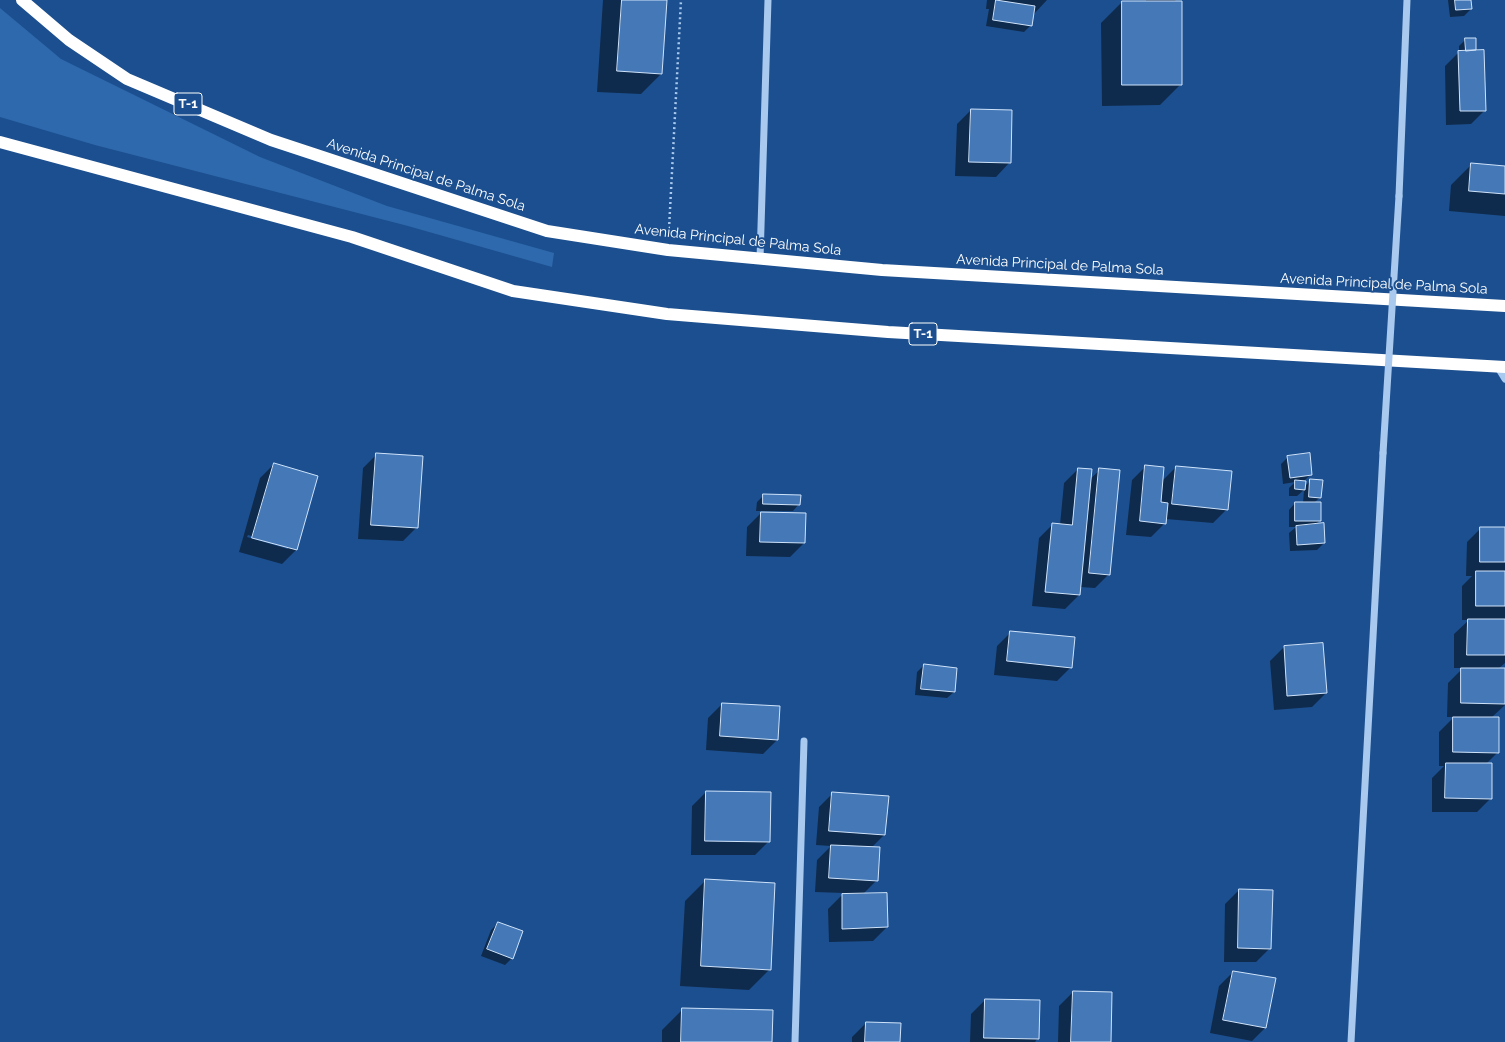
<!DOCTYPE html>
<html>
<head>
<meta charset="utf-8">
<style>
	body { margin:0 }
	canvas { display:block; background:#1b4f8f }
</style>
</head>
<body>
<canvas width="1505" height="1042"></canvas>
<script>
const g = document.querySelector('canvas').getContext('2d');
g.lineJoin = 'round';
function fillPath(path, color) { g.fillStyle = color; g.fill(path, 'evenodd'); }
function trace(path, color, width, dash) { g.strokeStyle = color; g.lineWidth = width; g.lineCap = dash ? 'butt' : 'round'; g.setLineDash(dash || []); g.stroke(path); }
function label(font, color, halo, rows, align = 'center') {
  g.font = font + ' Raleway,sans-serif'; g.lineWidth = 4; g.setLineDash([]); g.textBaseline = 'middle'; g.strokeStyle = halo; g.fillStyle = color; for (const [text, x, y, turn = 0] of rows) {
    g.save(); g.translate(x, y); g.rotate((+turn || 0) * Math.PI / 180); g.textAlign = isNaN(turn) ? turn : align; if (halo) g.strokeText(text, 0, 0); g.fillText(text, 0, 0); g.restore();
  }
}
const green = new Path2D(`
	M0,8L61,59L260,157L387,206L554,253L552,267L408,226L95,145L0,117Z`);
const shadow = new Path2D(`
	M603,0H666L662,73L641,94L597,92Z
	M987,0H1047L1033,15L1031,25L1024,32L986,26L989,9H986Z
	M1146,0H1176L1174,2L1181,84L1160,105L1102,106L1101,23L1122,2H1146Z
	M1448,0H1470L1471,9L1464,16L1450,17Z
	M1466,39L1475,50L1473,52L1485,110L1471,124L1446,125L1445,66L1459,52V46Z
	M971,110L1011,111L1010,162L996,177L955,176L957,124Z
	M1472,164L1505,167V216L1449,211L1451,185Z
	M377,454L417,527L403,541L358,539L363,468Z
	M1288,457L1311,474L1303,482L1304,487L1311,480L1320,497L1314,503L1320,520L1315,525L1324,543L1317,550L1290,551L1289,533L1296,527H1289V510L1295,503H1303L1304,490L1297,496H1289V488L1295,482L1283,484L1281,464Z
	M274,464L317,476L296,550L282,564L239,552L260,478ZM248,535L288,547V549L247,537Z
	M1146,466L1162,481L1176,467L1227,509L1213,523L1166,519L1165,523L1151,537L1126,535L1132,480Z
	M1078,469L1090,479L1100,470L1109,574L1095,588L1080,587L1079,595L1065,609L1032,606L1039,538L1053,524L1060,525L1064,483Z
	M764,495L799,504L793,511H756L757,502Z
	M761,513L805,514L804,543L790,557L746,556L747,527Z
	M1481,528H1505V663L1498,669L1505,670V705L1491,718L1498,752L1486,764L1491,798L1477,812H1432V778L1444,766H1439V732L1454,717H1447L1448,683L1463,668H1454V634L1469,620H1462V586L1472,576H1466L1467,542Z
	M1011,632L1071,667L1057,681L994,675L997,646Z
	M1323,644L1326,693L1312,707L1274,710L1270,661L1284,647Z
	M924,665L954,692L947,698L915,695L917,672Z
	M722,704L777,740L763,754L706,750L708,718Z
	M706,792L769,841L755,855H691L692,806Z
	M833,793L884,835L871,848L877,880L862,895L886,894L887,927L873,941L829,942L828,909L844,893L815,892L817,860L831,846L816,845L819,807Z
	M706,880L770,969L749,990L680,986L685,901Z
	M1239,890L1270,948L1256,962H1224L1225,904Z
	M498,923L512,958L505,965L481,956L491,930Z
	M1233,972L1266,1027L1252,1041L1210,1033L1219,986Z
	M1073,992L1109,1042H1058L1059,1006Z
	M985,1000L1038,1038L1035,1042H970L971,1014Z
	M683,1009L771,1042H662V1030Z
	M866,1023L899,1042H852V1037Z`);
const building = new Path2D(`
	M622,0H667L662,74L617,71Z
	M996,0L1035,6L1032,26L993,20Z
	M1455,0H1471L1472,9L1456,10Z
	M1122,1H1182V85H1122Z
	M1465,38H1476V50L1466,51Z
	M1484,50L1486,111H1460L1458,51Z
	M971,109L1012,110L1011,163L969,162Z
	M1471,163L1505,166V194L1469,191Z
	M376,453L423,456L418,528L371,525Z
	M1310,453L1312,475L1290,478L1287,456Z
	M274,463L318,476L297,550L252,538Z
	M1145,465L1164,467L1161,502L1168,503L1166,524L1140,521Z
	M1176,466L1232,471L1228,510L1172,504Z
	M1078,468L1092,469L1080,595L1045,592L1052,523L1072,525Z
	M1099,468L1120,470L1110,575L1089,573Z
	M1310,479L1323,480L1321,498L1309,497Z
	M1295,480L1306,481L1305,490L1295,489Z
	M763,494L801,495L800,505L763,504Z
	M1295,502H1321V521H1295Z
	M761,512L806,513L805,543L760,542Z
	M1324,523L1325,543L1297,545L1296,526Z
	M1480,527H1505V562H1480Z
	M1476,571H1505V606H1476Z
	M1468,619H1505V655H1467Z
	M1010,631L1075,637L1072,668L1007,661Z
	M1323,643L1327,693L1287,696L1284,646Z
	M924,664L957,668L955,692L921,689Z
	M1461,668H1505V704L1461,703Z
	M722,703L780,706L778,740L720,736Z
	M1453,717H1499V753L1453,752Z
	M1446,763H1492V799L1445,798Z
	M706,791L771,792L770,842L705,841Z
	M832,792L889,796L885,835L829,831Z
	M831,845L880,847L878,881L829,878Z
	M705,879L775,883L771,970L701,966Z
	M1239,889L1273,890L1271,949L1238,948Z
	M887,893L888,927L842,929V894Z
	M498,922L523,931L513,959L487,949Z
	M1233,971L1276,978L1266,1028L1223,1020Z
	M1073,991L1112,992L1111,1042H1071Z
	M985,999L1040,1000L1039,1039L984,1038Z
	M682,1008L773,1010L772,1042H681Z
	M866,1022L901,1023L900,1042H865Z`);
const path = new Path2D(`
	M669,229L681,0`);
const minor = new Path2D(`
	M1399,196L1407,0
	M760,259L768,0
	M1497,366L1505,379
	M795,1042L804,741
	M1351,1042L1383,453`);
const highway = new Path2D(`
	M22,0L69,40L127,79L271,140L547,231L668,250L882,270L1505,306
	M0,142L352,237L513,291L667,314L888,332L1505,367`);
const minorBridge = new Path2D(`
	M1383,453L1399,196`);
const shields = [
	[188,104,28],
	[923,334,28]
];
const shieldNames = [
	["T-1",188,104],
	["T-1",923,334]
];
const streetNames = [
	["Avenida Principal de Palma Sola",426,175,18],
	["Avenida Principal de Palma Sola",738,240,6],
	["Avenida Principal de Palma Sola",1060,265,3],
	["Avenida Principal de Palma Sola",1384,284,3]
];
fillPath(green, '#2e69ad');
fillPath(shadow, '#0007');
fillPath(building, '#4478b7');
trace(building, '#cfe3fa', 1);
trace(path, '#a9c9ee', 2.5, [2, 3]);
trace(minor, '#a9c9ee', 7);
trace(highway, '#fff', 12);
trace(minorBridge, '#a9c9ee', 7);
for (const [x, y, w] of shields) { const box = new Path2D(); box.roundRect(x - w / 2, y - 11, w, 22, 3); g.fillStyle = '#1b4f8f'; g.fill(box); trace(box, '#fff', 1); }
label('bold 13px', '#fff', null, shieldNames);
label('14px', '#fff', '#1b4f8f', streetNames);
</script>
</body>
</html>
